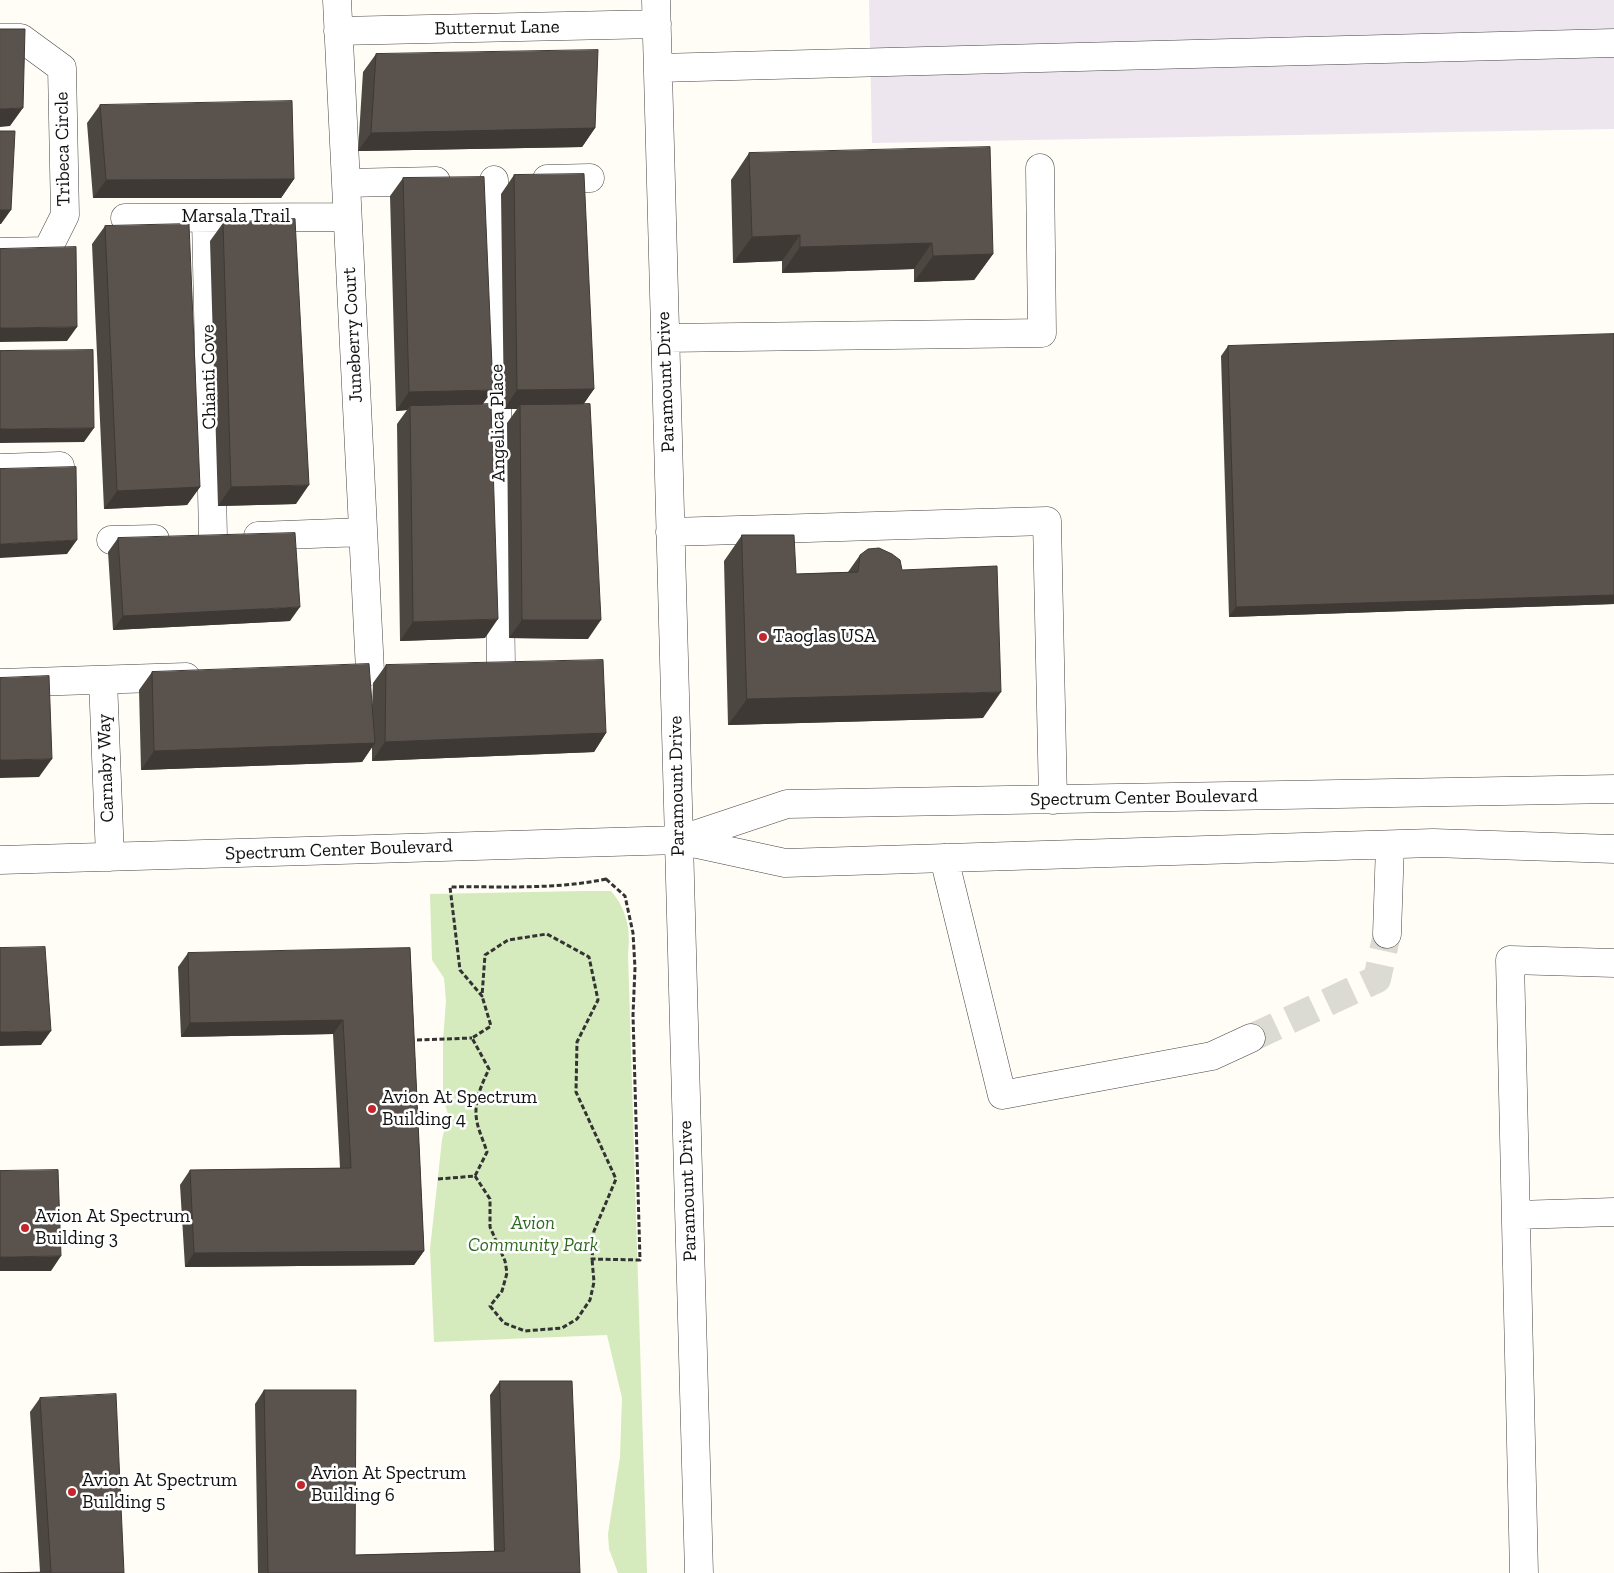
<!DOCTYPE html>
<html>
<head>
<meta charset="utf-8">
<style>
	body { margin:0 }
	canvas { display:block; background:#fffdf5 }
</style>
</head>
<body>
<canvas width="1614" height="1573"></canvas>
<script>
const g = document.querySelector('canvas').getContext('2d');
g.lineJoin = 'round';
function fillPath(path, color) { g.fillStyle = color; g.fill(path, 'evenodd'); }
function trace(path, color, width, dash) { g.strokeStyle = color; g.lineWidth = width; g.lineCap = dash ? 'butt' : 'round'; g.setLineDash(dash || []); g.stroke(path); }
function label(font, color, halo, rows, align = 'center') {
  g.font = font + ' "Zilla Slab",serif'; g.lineWidth = 5; g.setLineDash([]); g.textBaseline = 'middle'; g.strokeStyle = halo; g.fillStyle = color; for (const [text, x, y, turn = 0] of rows) {
    g.save(); g.translate(x, y); g.rotate((+turn || 0) * Math.PI / 180); g.textAlign = isNaN(turn) ? turn : align; if (halo) g.strokeText(text, 0, 0); g.fillText(text, 0, 0); g.restore();
  }
}
const industrial = new Path2D(`
	M869,0H1614V129L872,143Z`);
const green = new Path2D(`
	M583,891H611C627,909 631,931 628,954L647,1573H618L609,1549L608,1534L620,1457L622,1398L607,1335L434,1342L430,1249L442,1140L448,1114L443,1099V1040L446,1001L444,978L432,960L430,894Z`);
const minorTunnel = new Path2D(`
	M1251,1038L1377,979L1387,934`);
const path = new Path2D(`
	M606,879L625,896L633,933L635,968L633,1015L640,1260L592,1259L594,1231L616,1179L576,1092L577,1042L598,1000L589,957L547,934L508,940L485,955L482,996L460,970L450,887C501,886 555,890 606,879Z
	M417,1040L472,1038
	M475,1176L490,1199V1227L505,1261L507,1273L502,1291L490,1306L504,1323L525,1331L562,1328L577,1319L590,1300L594,1282L592,1259
	M438,1179L475,1176L487,1152C484,1142 479,1132 477,1122C473,1103 481,1086 489,1069L472,1038L491,1026L482,996`);
const minor = new Path2D(`
	M337,0L370,671
	M656,0L699,1573
	M338,31L657,24
	M0,38H21L62,68L65,215L47,251L0,252
	M658,68L1614,43
	M547,179L590,178
	M494,180L501,666
	M346,183L436,181
	M125,218L347,217
	M206,218L213,537
	M665,338L1042,333L1040,168
	M0,468L60,466
	M670,532L1047,521L1053,800
	M258,536L363,532
	M111,540L155,539
	M103,680L110,857
	M0,683L186,677
	M679,840L787,804L1614,789
	M944,858L1002,1095L1212,1056L1251,1038
	M0,860L679,840L785,863L1433,843L1614,849
	M1387,934L1390,845
	M1516,1215L1614,1212
	M1524,1573L1510,960L1614,963`);
const wall = new Path2D(`
	M376,54L595,128L582,147L358,151L363,72Z
	M100,105L294,179L281,198H93L87,123Z
	M749,153L993,254L974,280L914,282V269L782,273V261L733,263L731,180Z
	M514,175L594,389L583,404L588,639L509,638L507,423L517,409H504L501,194Z
	M403,178L483,404L485,638L400,641L397,424L407,410L396,411L390,196Z
	M223,223L296,504L218,506L210,241Z
	M105,226L200,487L187,505L104,509L92,244Z
	M1614,334V604L1229,617L1221,356L1228,346Z
	M742,535L796,574L848,572L860,555L902,570L983,718L728,725L724,561Z
	M118,538L290,621L113,630L108,552Z
	M386,665L606,733L594,752L372,761V747L362,762L141,770L139,690L152,672L372,708L373,683Z
	M410,948L424,1251L414,1265L185,1267L180,1185L190,1170L340,1168L333,1034L181,1037L178,967L188,953Z
	M500,1381L580,1573H258L255,1404L264,1390L355,1555L494,1551L490,1395Z
	M40,1398L124,1573L40,1572L30,1412Z`);
const shadedWall = new Path2D(`
	M23,108L10,126L0,127V109Z
	M595,128L582,147L358,151L371,133Z
	M294,179L281,198H93L106,180Z
	M0,210H11L1,224H0Z
	M800,235L782,261L733,263L752,237Z
	M932,243L914,269L782,273L800,247Z
	M993,254L974,280L914,282L933,256Z
	M77,327L67,341L0,342V328Z
	M594,389L581,408L520,405L517,409H504L517,390Z
	M493,390L480,408L410,406L407,410L396,411L409,392Z
	M94,428L84,442L0,443V429Z
	M309,485L296,504L218,506L231,487Z
	M200,487L187,505L104,509L117,491Z
	M77,540L67,554L0,558V544Z
	M1614,595V604L1229,617L1236,607Z
	M300,607L290,621L113,630L123,616Z
	M498,619L485,638L400,641L413,622Z
	M522,620H601L588,639L509,638Z
	M1001,692L983,718L728,725L747,699Z
	M606,733L594,752L372,761L385,742Z
	M375,743L362,762L141,770L154,751Z
	M52,759L39,777L0,778V760Z
	M343,1020L333,1034L181,1037L190,1023Z
	M51,1031L41,1045L0,1046V1032Z
	M424,1251L414,1265L185,1267L194,1253Z
	M61,1256L51,1271H0V1257Z`);
const building = new Path2D(`
	M0,29H25L23,108L0,109Z
	M598,50L595,128L371,133L376,54Z
	M292,101L294,179L106,180L100,105Z
	M0,131H15L11,210H0Z
	M990,147L993,254L933,256L932,243L800,247V235L752,237L749,153Z
	M584,174L594,389L517,390L514,175Z
	M484,177L493,390L409,392L403,178Z
	M295,219L309,485L231,487L223,223Z
	M189,224L200,487L117,491L105,226Z
	M76,247L77,327L0,328V249Z
	M1614,334V595L1236,607L1228,346Z
	M93,350L94,428L0,429V351Z
	M491,404L498,619L413,622L410,406Z
	M590,404L601,620H522L520,405Z
	M76,467L77,540L0,544V469Z
	M295,533L300,607L123,616L118,538Z
	M742,535H794L796,574L858,572L860,555L868,549L879,548L892,554L900,560L902,570L997,566L1001,692L747,699Z
	M603,660L606,733L385,742L386,665Z
	M369,664L375,743L154,751L152,672Z
	M49,676L52,759L0,760V678Z
	M45,947L51,1031L0,1032V948Z
	M410,948L424,1251L194,1253L190,1170L351,1168L343,1020L190,1023L188,953Z
	M58,1170L61,1256L0,1257V1171Z
	M500,1381H572L580,1573H268L264,1390H356L355,1555L504,1551Z
	M116,1394L124,1573H0L51,1572L40,1398Z`);
const markers = [
	[763,637,5,"#c4262e"],
	[372,1109,5,"#c4262e"],
	[25,1228,5,"#c4262e"],
	[301,1485,5,"#c4262e"],
	[72,1492,5,"#c4262e"]
];
const streetNames = [
	["Butternut Lane",497,28,-1],
	["Tribeca Circle",63,149,-91],
	["Marsala Trail",236,217],
	["Juneberry Court",353,335,-93],
	["Chianti Cove",209,377,-91],
	["Paramount Drive",666,382,-92],
	["Angelica Place",498,423,-91],
	["Carnaby Way",106,768,-92],
	["Paramount Drive",677,786,-91],
	["Spectrum Center Boulevard",1144,798,-1],
	["Spectrum Center Boulevard",339,850,-2],
	["Paramount Drive",688,1191,-92]
];
const poiNames = [
	["Taoglas USA",773,637],
	["Avion At Spectrum",382,1098],
	["Building 4",382,1120],
	["Avion At Spectrum",35,1217],
	["Building 3",35,1239],
	["Avion At Spectrum",311,1474],
	["Building 6",311,1496],
	["Avion At Spectrum",82,1481],
	["Building 5",82,1503]
];
const parkNames = [
	["Avion",533,1224],
	["Community Park",533,1246]
];
fillPath(industrial, '#eee6ef');
fillPath(green, '#d5ebbd');
trace(minorTunnel, '#dbdad3', 28, [28, 14]);
trace(minor, '#444', 29);
trace(path, '#333', 3, [5, 2.5]);
trace(minor, '#fff', 28);
fillPath(wall, '#4d4742');
fillPath(shadedWall, '#3f3936');
fillPath(building, '#5a524d');
trace(building, '#3f3936', 1);
for (const [x, y, r, color] of markers) { const dot = new Path2D(); dot.arc(x, y, r, 0, 2 * Math.PI); g.fillStyle = color; g.fill(dot); trace(dot, '#fff', 2); }
label('19px', '#111', '#fff', streetNames);
label('19px', '#111', '#fff', poiNames, 'left');
label('italic 19px', '#2f6b1f', '#fff', parkNames);
</script>
</body>
</html>
